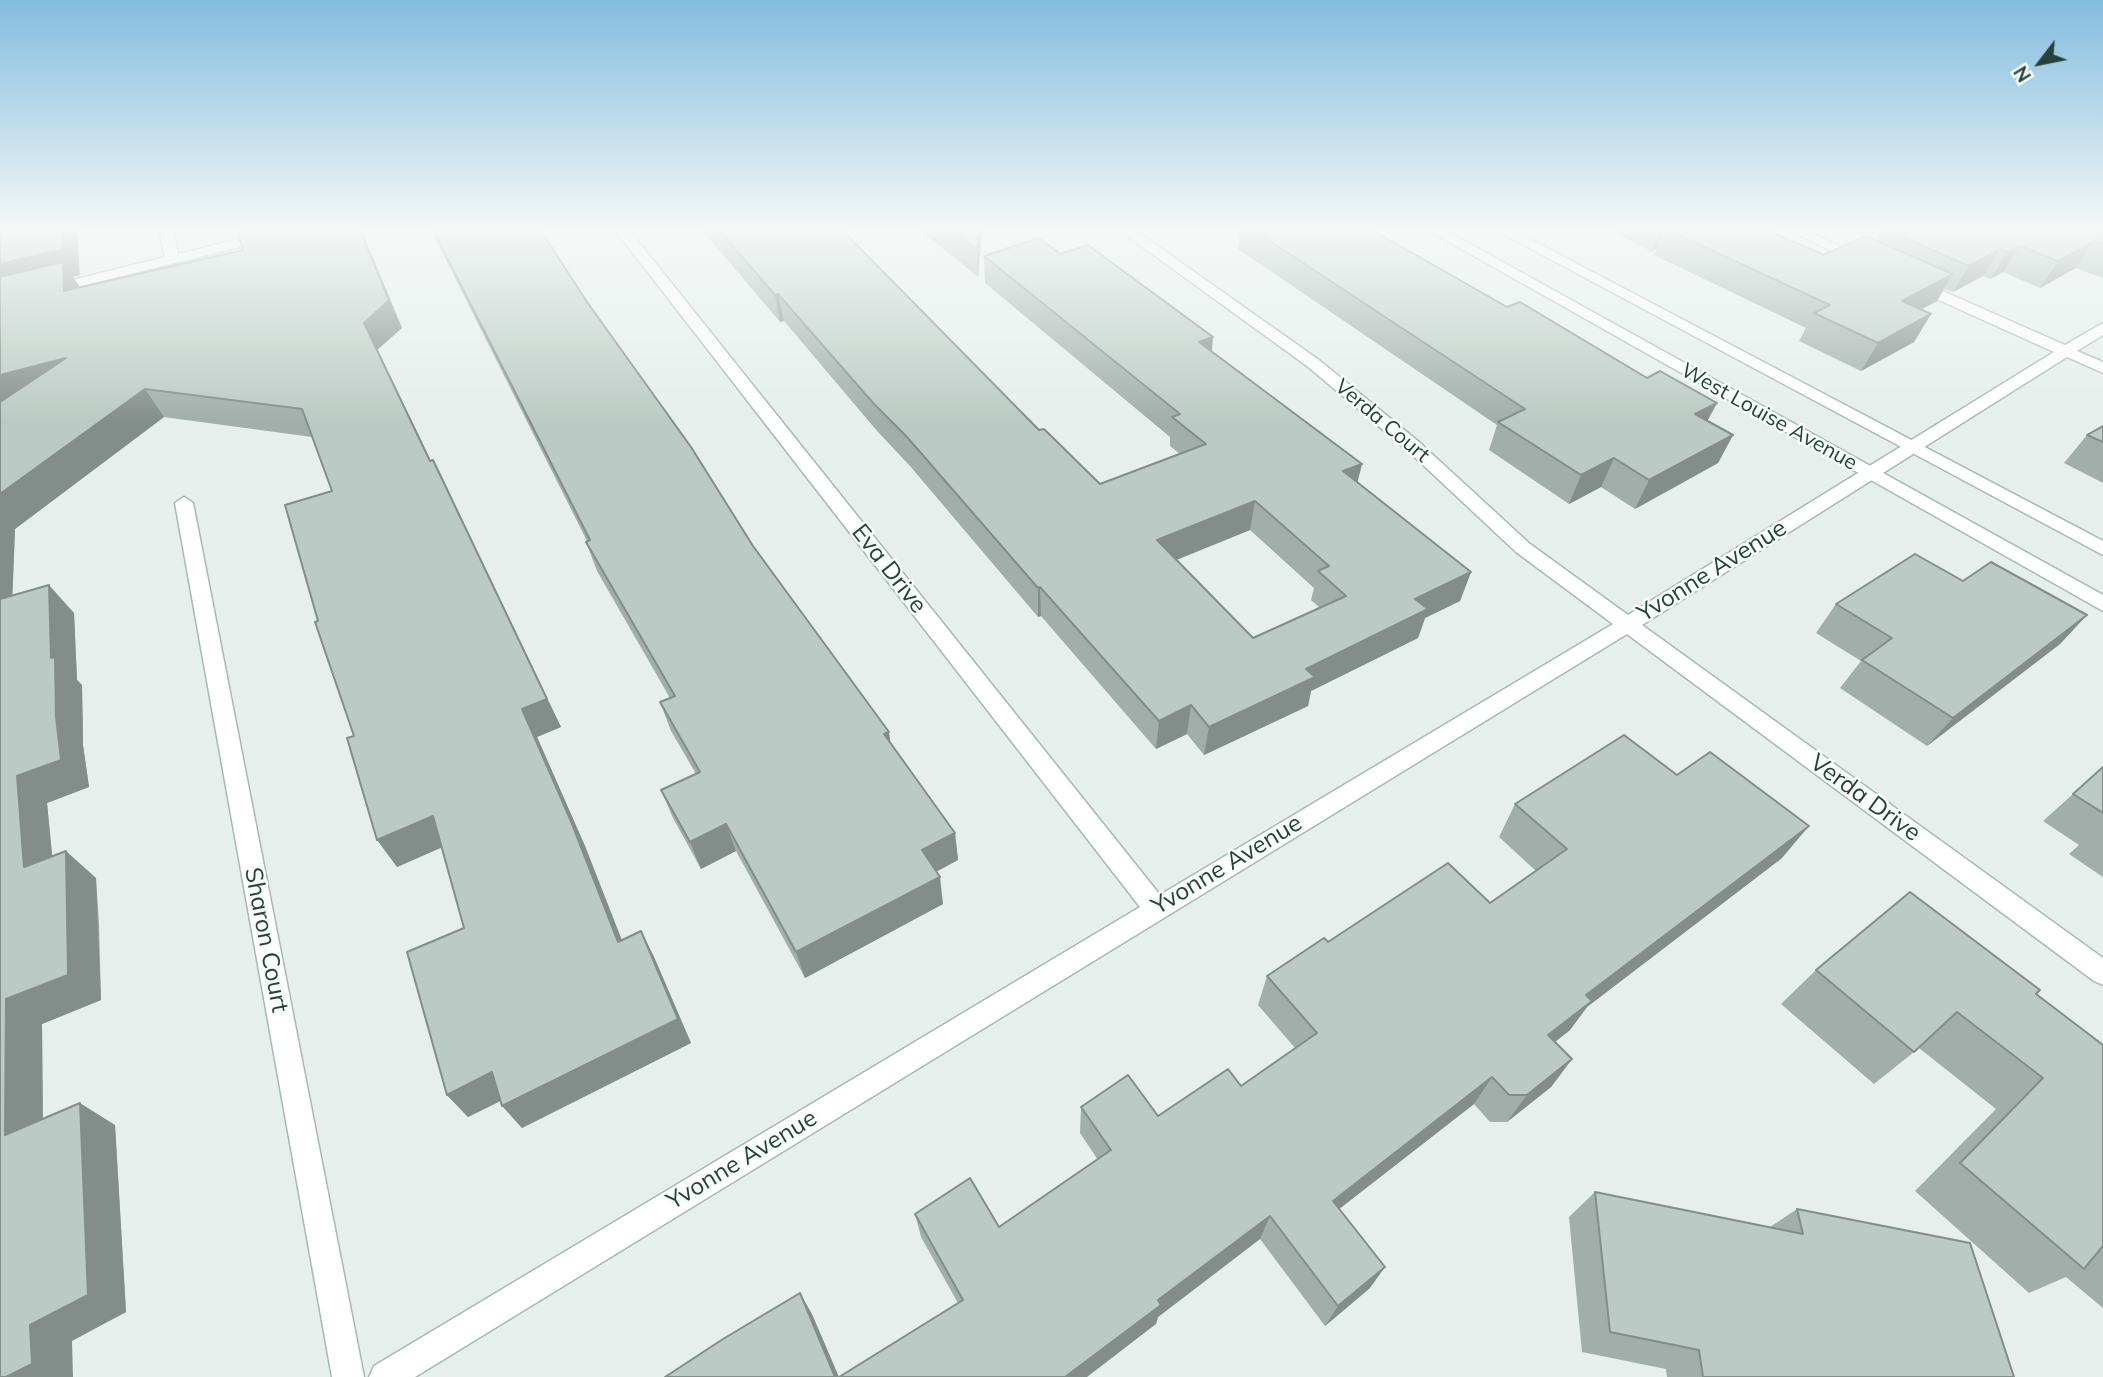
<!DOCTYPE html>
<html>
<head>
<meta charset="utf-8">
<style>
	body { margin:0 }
	#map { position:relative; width:2103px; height:1377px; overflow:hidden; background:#e6efeb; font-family:Mulish,sans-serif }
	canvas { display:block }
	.north { position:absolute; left:2005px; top:28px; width:70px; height:70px; -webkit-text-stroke:5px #f7fbf9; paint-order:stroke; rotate:238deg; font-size:19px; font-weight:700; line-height:28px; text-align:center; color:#24423a }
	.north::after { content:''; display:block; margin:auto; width:24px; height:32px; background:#24423a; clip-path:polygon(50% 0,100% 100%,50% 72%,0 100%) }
</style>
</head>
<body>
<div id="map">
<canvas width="2103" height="1377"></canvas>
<div class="north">N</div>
</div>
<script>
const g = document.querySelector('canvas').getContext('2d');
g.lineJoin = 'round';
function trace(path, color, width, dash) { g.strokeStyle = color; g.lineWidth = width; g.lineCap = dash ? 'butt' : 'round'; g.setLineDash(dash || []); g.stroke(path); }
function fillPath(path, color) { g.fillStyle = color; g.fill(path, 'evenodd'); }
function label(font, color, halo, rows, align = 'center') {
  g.font = font + ' Mulish,sans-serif'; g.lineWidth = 5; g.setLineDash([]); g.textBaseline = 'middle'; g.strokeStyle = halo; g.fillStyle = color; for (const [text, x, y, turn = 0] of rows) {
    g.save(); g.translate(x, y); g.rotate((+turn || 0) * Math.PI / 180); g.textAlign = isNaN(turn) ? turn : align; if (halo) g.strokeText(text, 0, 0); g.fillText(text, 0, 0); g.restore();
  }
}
const minor = new Path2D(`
	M159,230H173L178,254L276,230H299L297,233L0,306V298L165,257Z
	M615,230H629L1160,895L1613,624L1516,552L1407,450L1307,366L1119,230H1135L1319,360L1419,442L1530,544L1628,615L2054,352L1910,287L1908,284L1910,281H1920L2065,345L2103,323V335L2077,351L2103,362V373L2067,357L1642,625L2103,958V985L2094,981L1627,634L415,1377H369L374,1366L1140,907Z
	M1788,230H1806L1870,261L1863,265L1858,264Z
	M184,497L193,503L364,1377H332L175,503Z`);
const secondary = new Path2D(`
	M1428,230H1445L2103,595V611Z
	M1496,230H1513L2103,541V555Z`);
const wall = new Path2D(`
	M0,230L80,275L73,277L80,287L243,250L361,230L402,328L377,350L561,727L537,737L585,846L622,940L641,931L654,957L691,1043L522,1128L501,1101L468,1117L447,1095L464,928L442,847L397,867L354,736L318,621L332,491L312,437L164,417L15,529L12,596L74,613L77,680L82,685L83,745L89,787L47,803L52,857L96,878L99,922L101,1000L42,1024L43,1119L115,1125L126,1312L0,1377Z
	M431,230H539L753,546L891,744L955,833L958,860L936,872L943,904L805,978L736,851L701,869L673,818L661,790L696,774L671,731L660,702L670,698L597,571L586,542L587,541Z
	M702,230H842L1039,430L1100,484L1180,454L1170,446V437L985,283L984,256L1060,254L1213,337L1212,351L1362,464L1357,482L1471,572L1460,601L1425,618L1418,638L1311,691L1308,706L1204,755L1187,734L1156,749L1041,616L1038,617L910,466L878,432L784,321L780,322ZM1250,530L1314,588L1311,600L1320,608L1253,638L1176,560Z
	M920,230H982L978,277Z
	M1240,230H1372L1507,307L1647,378L1717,403L1707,421L1733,435L1718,463L1635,509L1601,487L1569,504L1489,450L1497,425L1238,249Z
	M1609,230H1767L1824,255L1876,240L1882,230H2103V278L2076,268L2040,288L2003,272L1990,279L1983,276L1953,292L1944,289L1937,301L1921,310L1931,314L1914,342L1861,371L1799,341L1806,328L1654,255L1657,249L1651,251Z
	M2103,426V483L2064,463L2087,435Z
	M1963,581L2087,615L2060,644L1927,746L1840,688L1861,661L1816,633L1836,604Z
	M2103,767V877L2069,854L2079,845L2043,821Z
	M1515,804L1782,858L1587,1007L1570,1030L1555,1042L1572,1059L1551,1087L1507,1122H1490L1474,1104L1339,1209L1370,1288L1325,1326L1260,1239L1158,1317L1156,1324L958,1303L921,1237L915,1214L999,1227L1098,1160L1080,1133L1081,1107L1158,1116L1241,1086L1295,1048L1258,1005L1267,976L1328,942L1490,903L1536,871L1499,837Z
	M1816,970L2036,994L2103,1045V1308L2066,1277L2029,1293L1915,1191L1996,1109L1919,1048L1874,1084L1781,1004Z
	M1595,1192L1770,1227L1797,1209L2014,1377H1667L1666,1369L1582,1352L1569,1217Z`);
const shadedWall = new Path2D(`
	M62,230H77L80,275L73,277L81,289L83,318L0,295V264Z
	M361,230L402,328L377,350L364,323Z
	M979,230H982L978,277L977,250Z
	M1660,230H1665L1657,249L1651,251Z
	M2095,241L2076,268L2040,288L2058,261Z
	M2020,246L2003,272L1990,279L2008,252Z
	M2000,249L1983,276L1953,292L1969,266Z
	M1953,274L1937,301L1885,329L1902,301Z
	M778,294L784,321L780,322L775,295Z
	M1931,314L1914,342L1861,371L1878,343Z
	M1213,337L1210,364L1199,342Z
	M66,358L0,409V375Z
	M145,389L164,417L15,529L11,633L0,622V494Z
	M1717,403L1702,431L1695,414Z
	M1733,435L1718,463L1635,509L1649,480Z
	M1614,458L1601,487L1569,504L1581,475Z
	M433,460L561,727L537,737L585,846L632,967L618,942L522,709Z
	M1362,464L1355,492L1343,471Z
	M1255,501L1250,530L1154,569L1157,540Z
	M1471,572L1460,601L1425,618L1418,638L1311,691L1308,706L1204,755L1209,727L1306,669L1415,599Z
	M49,585L74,613L77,680L82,685L83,745L89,787L47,803L56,894L24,867L17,776L56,717L51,658Z
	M1040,587L1041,616L1038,617V588Z
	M2087,615L2060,644L1927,746L1953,718Z
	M1191,705L1187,734L1156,749L1159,721Z
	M889,732L893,760L884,734Z
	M433,816L452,843L397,867L377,840Z
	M726,824L736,851L701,869L690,842Z
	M1809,826L1782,858L1587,1007L1570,1030L1527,1064L1548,1035L1586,995Z
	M955,833L958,860L926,877L922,850Z
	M66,851L96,878L101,1000L42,1024L43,1157L5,1135L6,999Z
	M940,877L943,904L805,978L796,952Z
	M641,931L654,957L691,1043L522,1128L502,1106Z
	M1572,1059L1551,1087L1507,1122L1527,1095Z
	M492,1072L512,1095L468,1117L447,1095Z
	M1492,1077L1474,1104L1320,1224L1333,1201Z
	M80,1103L115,1125L126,1312L72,1341L73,1377H6L30,1325Z
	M1270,1216L1260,1239L1158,1317L1156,1324L1087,1377H1065L1158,1300Z
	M1385,1267L1370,1288L1325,1326L1338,1306Z
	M800,1293L812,1314L839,1377H835Z`);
const building = new Path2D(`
	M0,230H62V249L0,264Z
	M237,230H360L389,300L364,323L430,461L433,460L547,699L522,709L570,819L618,942L641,931L678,1019L502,1106L492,1072L447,1095L407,952L464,928L433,816L377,840L347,738L354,736L315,622L318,621L285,505L332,491L302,409L145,389L0,494V402L66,358L0,375V277L63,262L64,291L243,250Z
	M433,230H539L549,243L587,302L691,447L753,546L889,732L884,734L955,833L922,850L940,877L796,952L726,824L690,842L661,790L700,772L660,702L675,696L586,542L590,540Z
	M719,230H842L1039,430L1044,429L1100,484L1206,444L1172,417L1180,414L984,256L1039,238L1060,254L1088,245L1213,337L1199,342L1362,464L1343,471L1471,572L1415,599L1428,609L1306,669L1315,677L1209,727L1191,705L1159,721L1040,587L1038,588L907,437L874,404L778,294L775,295ZM1255,501L1329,566L1318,571L1346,596L1253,638L1157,540Z
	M951,230H979L977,250Z
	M1253,230H1372L1507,307L1520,302L1647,378L1660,371L1717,403L1695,414L1733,435L1649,480L1614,458L1581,475L1498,422L1525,409Z
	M1668,230H1767L1824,255L1866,236L1953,274L1902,301L1931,314L1878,343L1814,313L1830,305Z
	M1886,230H2103V244L2095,241L2058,261L2020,246L2008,252L2000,249L1969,266Z
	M2103,426V442L2087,435Z
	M1915,554L1963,581L1991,562L2087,615L1953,718L1862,660L1892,638L1836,604Z
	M49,585L51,658L55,657L56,717L61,760L17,776L24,867L66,851L68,975L6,999L5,1135L80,1103L88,1295L30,1325L32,1364L6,1377H0V599Z
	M1624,735L1677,775L1710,752L1809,826L1586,995L1592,1001L1548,1035L1572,1059L1527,1095H1509L1492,1077L1333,1201L1385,1267L1338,1306L1270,1216L1158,1300L1161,1305L1065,1377H839L963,1300L915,1214L970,1178L999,1227L1111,1150L1081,1107L1128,1075L1158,1116L1228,1069L1241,1086L1317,1033L1267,976L1324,938L1328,942L1448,863L1490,903L1567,849L1515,804Z
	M2103,767V813L2073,794Z
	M1910,892L2040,990L2036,994L2103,1045V1246L2084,1269L1960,1163L2043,1078L1957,1012L1914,1052L1816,970Z
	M1595,1192L1803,1234L1797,1209L1970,1243L2014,1377H1703L1699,1350L1610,1332Z
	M800,1293L835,1377H665L723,1339Z`);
const farStreetnames = [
	["West Louise Avenue",1769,417,29],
	["Verda Court",1382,421,40]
];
const streetNames = [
	["Eva Drive",889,569,52],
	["Yvonne Avenue",1712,571,-32],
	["Verda Drive",1865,798,36],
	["Yvonne Avenue",1227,865,-31],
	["Sharon Court",266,940,79],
	["Yvonne Avenue",742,1160,-31]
];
trace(minor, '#a8b8b2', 3);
trace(secondary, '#a4bbb3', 3);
fillPath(minor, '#fff');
fillPath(secondary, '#fff');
fillPath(wall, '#a1aea9');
fillPath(shadedWall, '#838d89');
fillPath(building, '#bbcac4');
trace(building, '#838d89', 2);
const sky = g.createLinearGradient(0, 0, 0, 423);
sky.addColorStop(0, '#84bce0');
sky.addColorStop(0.54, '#f4f8f6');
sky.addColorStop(1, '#f4f8f600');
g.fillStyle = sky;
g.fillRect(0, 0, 2103, 423);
label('21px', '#24423a', '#f7fbf9', farStreetnames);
label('24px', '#24423a', '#f7fbf9', streetNames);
</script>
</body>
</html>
